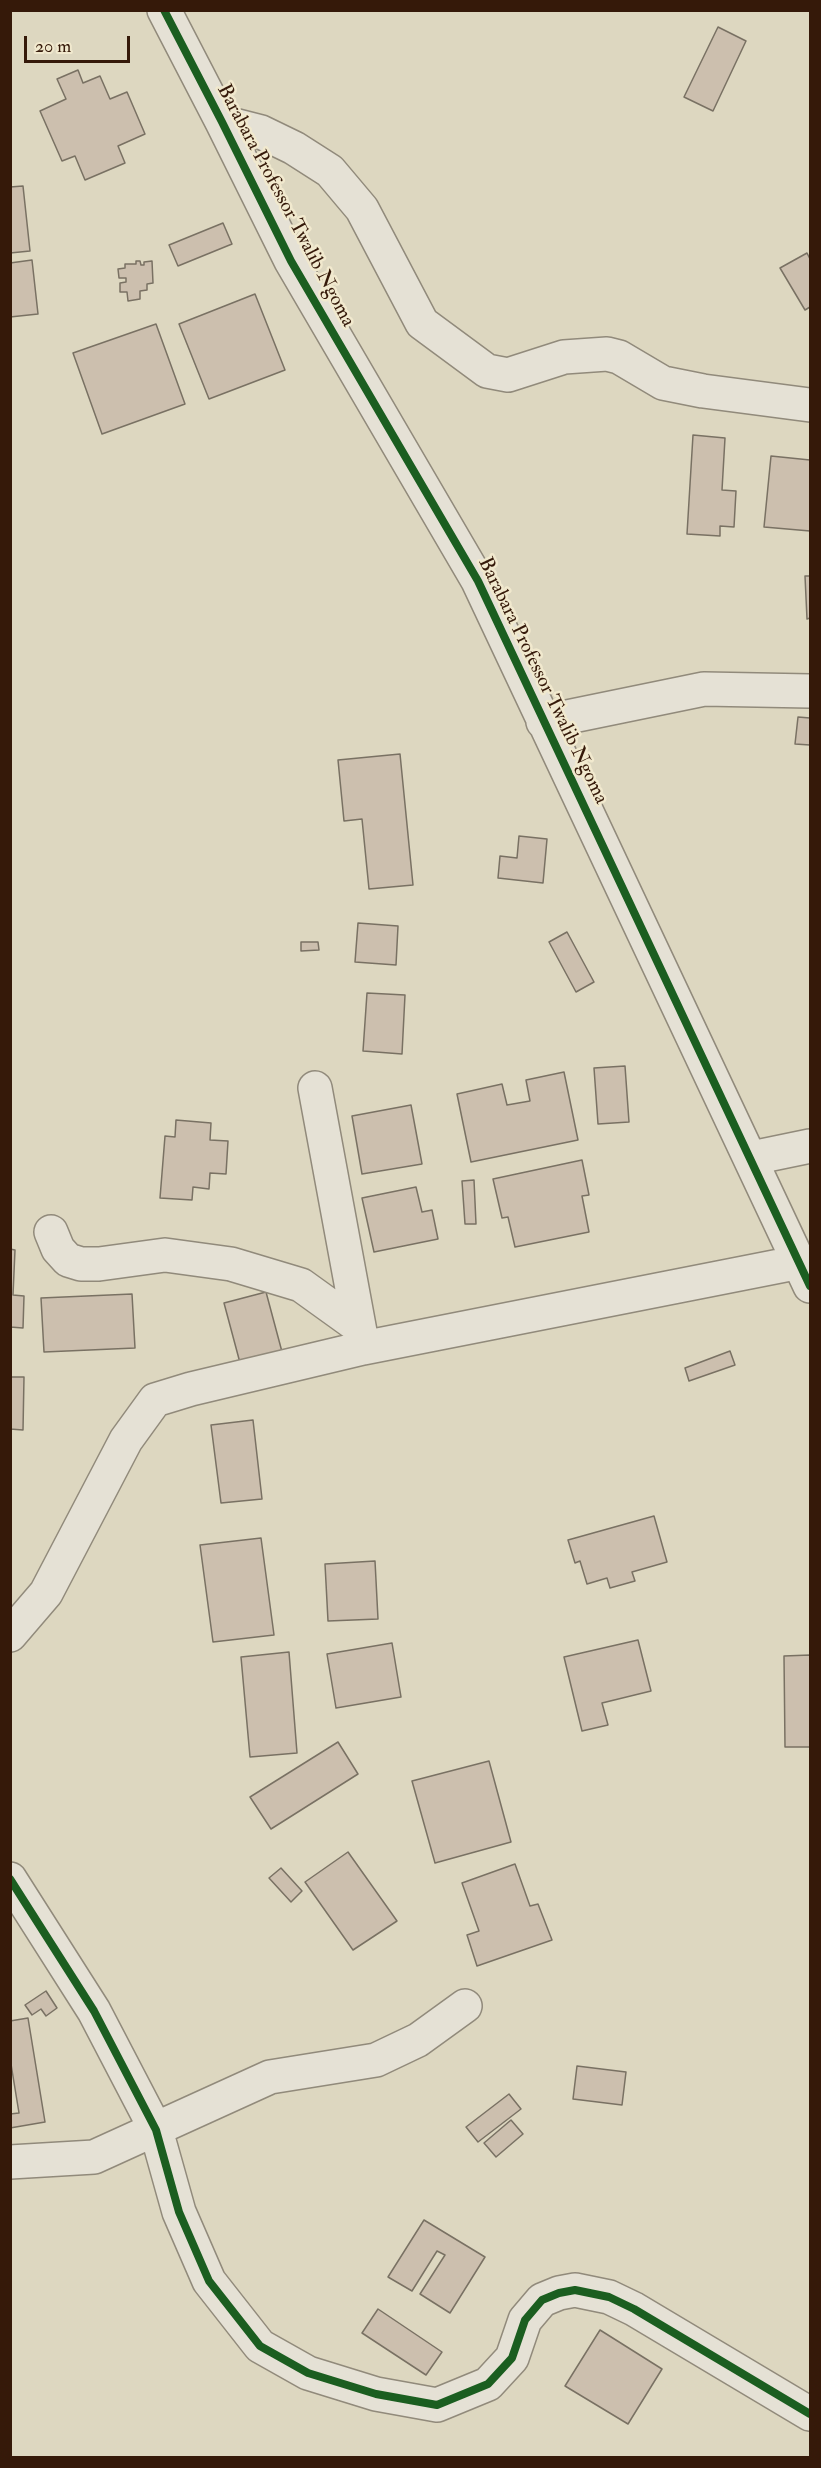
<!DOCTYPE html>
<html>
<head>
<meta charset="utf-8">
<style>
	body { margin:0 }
	#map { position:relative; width:821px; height:2468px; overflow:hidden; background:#ddd7c0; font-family:"IM FELL Double Pica",serif }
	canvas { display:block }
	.frame { position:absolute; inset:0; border:12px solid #351909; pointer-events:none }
	.scale { position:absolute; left:24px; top:36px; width:106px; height:27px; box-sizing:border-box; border:3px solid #351909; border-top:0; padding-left:8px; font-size:18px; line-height:21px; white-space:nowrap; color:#351909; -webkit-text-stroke:4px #f1e9ce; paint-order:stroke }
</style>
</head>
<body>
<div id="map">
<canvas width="821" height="2468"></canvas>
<div class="frame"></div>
<div class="scale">20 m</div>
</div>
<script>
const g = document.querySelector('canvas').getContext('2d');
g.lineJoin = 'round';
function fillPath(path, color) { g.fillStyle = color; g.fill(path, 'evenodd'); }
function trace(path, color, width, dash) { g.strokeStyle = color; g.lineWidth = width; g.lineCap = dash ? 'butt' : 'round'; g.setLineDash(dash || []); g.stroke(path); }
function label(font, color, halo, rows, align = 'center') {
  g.font = font + ' "IM FELL Double Pica",serif'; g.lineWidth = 5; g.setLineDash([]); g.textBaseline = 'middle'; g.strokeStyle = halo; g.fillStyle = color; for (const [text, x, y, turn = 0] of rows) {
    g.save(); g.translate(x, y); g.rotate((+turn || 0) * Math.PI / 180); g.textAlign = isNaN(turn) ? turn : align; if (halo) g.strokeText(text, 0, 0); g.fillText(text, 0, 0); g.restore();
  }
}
const building = new Path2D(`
	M718,27L746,41L713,111L684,97Z
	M78,70L83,83L100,76L110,99L127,92L145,134L118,146L125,163L85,180L75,156L62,161L40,111L66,99L57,79Z
	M23,186L30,251L10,253V187Z
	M223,223L232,244L178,266L169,245Z
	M807,253L810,259V307L805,310L780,268Z
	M32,260L38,314L10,317V263Z
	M136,261H140L141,265H144V262L152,261L153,283L147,284V290L140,291V299L128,301L127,292H120V283L126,282V278H119L118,269L125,268V264H136Z
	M255,294L285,370L209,399L179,324Z
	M156,324L185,404L102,434L73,353Z
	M693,435L725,438L722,490L736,491L734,527L720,526V536L687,534Z
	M771,456L810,460V531L764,527Z
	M805,576H810V618L807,619Z
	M798,717L810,718V745L795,744Z
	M400,754L413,885L369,889L362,819L344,821L338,760Z
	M519,836L547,839L543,883L498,878L500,856L517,858Z
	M358,923L398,926L396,965L355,962Z
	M567,932L594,982L576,992L549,942Z
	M301,942H318L319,950L301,951Z
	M367,993L405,995L402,1054L363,1051Z
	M625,1066L629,1122L598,1124L594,1068Z
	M564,1072L578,1140L471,1162L457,1094L502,1084L507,1105L530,1101L526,1080Z
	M411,1105L422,1164L362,1174L352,1116Z
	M176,1120L211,1123L210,1140L228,1141L226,1174L210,1173L209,1189L193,1187L192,1200L160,1198L165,1136L175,1137Z
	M582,1160L589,1195L582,1196L589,1232L515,1247L508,1217L502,1218L493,1179Z
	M474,1180L476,1224H465L462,1181Z
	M416,1187L422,1212L432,1210L438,1239L374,1252L362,1198Z
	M10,1249L15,1250L13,1295L24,1296L23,1328L10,1327Z
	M266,1292L285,1363L243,1374L224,1303Z
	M132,1294L135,1348L44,1352L41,1298Z
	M730,1351L735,1365L689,1381L685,1368Z
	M10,1377H24L23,1430L10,1429Z
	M253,1420L262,1499L221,1503L211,1425Z
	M654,1516L667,1562L632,1572L635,1581L610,1588L607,1578L587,1584L580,1561L575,1563L568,1540Z
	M261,1538L274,1635L213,1642L200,1545Z
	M375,1561L378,1619L328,1621L325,1564Z
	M638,1640L651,1691L602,1703L608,1725L582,1731L564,1657Z
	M392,1643L401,1697L336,1708L327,1654Z
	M289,1652L297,1753L250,1757L241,1657Z
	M810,1655V1747H785L784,1656Z
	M338,1742L358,1774L271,1829L250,1797Z
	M489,1761L511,1842L435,1863L412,1781Z
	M348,1852L397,1921L353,1950L305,1882Z
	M515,1864L530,1906L538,1904L552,1940L477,1966L467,1935L479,1931L462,1883Z
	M281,1868L302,1891L291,1902L269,1878Z
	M46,1991L57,2008L46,2016L41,2009L32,2015L25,2005Z
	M28,2018L45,2122L10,2128V2114L19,2113L10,2058V2021Z
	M577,2066L626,2072L622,2105L573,2099Z
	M509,2094L521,2109L478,2142L466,2127Z
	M511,2120L523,2134L496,2157L484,2143Z
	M424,2220L485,2257L450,2313L420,2294L445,2255L437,2251L412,2291L388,2277Z
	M378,2309L442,2352L426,2375L362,2333Z
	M600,2330L662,2369L628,2424L565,2386Z`);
const minor = new Path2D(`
	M164,10L222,122L291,261L478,581L810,1286
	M222,122L261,132L294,148L330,171L362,209L422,323L487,371L508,375L564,357L607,354L619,357L663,383L703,391L810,405
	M543,722L704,689L810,691
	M315,1088L361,1337
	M752,1158L810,1146
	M51,1232L58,1249L68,1260L81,1264H99L165,1255L231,1264L301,1285L358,1326
	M10,1635L46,1593L126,1440L155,1400L191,1389L363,1348L800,1262
	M10,1879L94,2011L156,2130L179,2212L209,2281L260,2346L308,2373L376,2394L437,2405L488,2384L512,2358L525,2320L542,2300L559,2293L575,2290L609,2297L634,2309L810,2414
	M10,2162L94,2157L270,2077L376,2060L418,2040L465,2006`);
const cycleway = new Path2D(`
	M164,10L222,122L291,261L478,581L810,1286
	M10,1879L94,2011L156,2130L179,2212L209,2281L260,2346L308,2373L376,2394L437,2405L488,2384L512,2358L525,2320L542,2300L559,2293L575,2290L609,2297L634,2309L810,2414`);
const streetNames = [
	["Barabara Professor Twalib Ngoma",285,206,62],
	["Barabara Professor Twalib Ngoma",542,681,64]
];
fillPath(building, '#ccbfae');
trace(building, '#797163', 1.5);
trace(minor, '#918a7b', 36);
trace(minor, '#e5e1d5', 33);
trace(cycleway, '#1b5e20', 8);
label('20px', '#351909', '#f1e9ce', streetNames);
</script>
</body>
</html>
